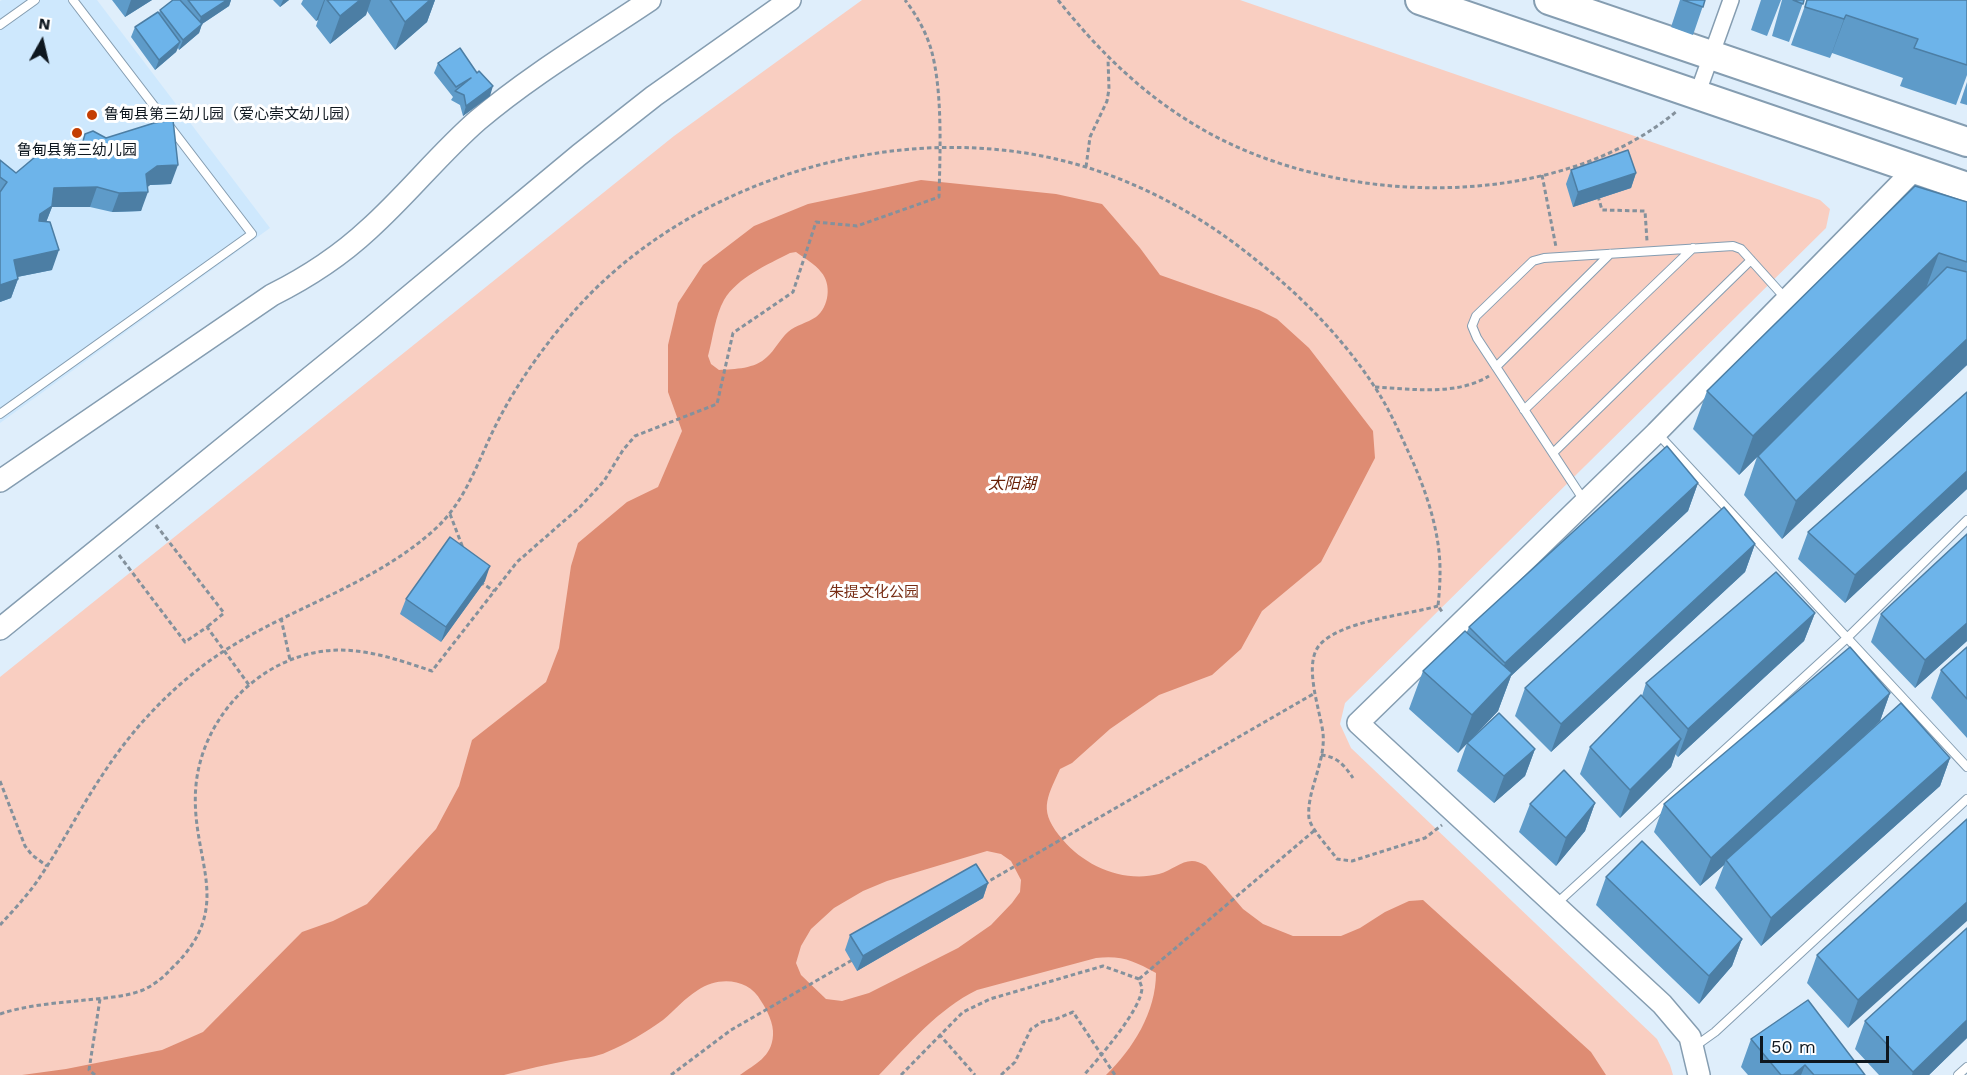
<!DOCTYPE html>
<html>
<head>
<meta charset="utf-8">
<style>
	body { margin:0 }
	#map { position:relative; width:1967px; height:1075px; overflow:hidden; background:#dfeefb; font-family:"Work Sans",sans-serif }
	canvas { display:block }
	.north { position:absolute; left:12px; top:12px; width:60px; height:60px; -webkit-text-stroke:4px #fff; paint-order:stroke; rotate:8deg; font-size:16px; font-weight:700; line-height:24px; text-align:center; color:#0e171f }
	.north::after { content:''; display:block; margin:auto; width:21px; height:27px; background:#0e171f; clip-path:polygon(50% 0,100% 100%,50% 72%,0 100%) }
	.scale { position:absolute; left:1760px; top:1036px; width:129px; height:27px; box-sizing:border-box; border:3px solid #0e171f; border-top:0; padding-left:8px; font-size:18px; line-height:21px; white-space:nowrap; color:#0e171f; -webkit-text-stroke:4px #fff; paint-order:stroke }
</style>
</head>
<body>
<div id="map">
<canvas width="1967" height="1075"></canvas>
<div class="north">N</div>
<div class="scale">50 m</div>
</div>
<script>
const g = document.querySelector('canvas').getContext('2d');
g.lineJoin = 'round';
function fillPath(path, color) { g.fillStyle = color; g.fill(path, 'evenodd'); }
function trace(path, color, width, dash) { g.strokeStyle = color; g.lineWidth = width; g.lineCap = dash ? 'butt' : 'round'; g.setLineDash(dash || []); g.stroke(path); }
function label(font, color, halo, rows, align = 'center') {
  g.font = font + ' "Work Sans","Noto Sans SC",sans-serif'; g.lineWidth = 6; g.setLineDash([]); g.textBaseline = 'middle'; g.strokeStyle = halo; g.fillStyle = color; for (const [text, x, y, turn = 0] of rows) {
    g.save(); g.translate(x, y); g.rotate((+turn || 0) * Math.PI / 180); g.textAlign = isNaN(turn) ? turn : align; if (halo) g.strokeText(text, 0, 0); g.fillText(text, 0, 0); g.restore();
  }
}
const built = new Path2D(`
	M2,0H97L270,228L0,423V1Z`);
const green = new Path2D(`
	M862,0H1240L1820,200L1830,209L1826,228L1345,703L1340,724L1351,748L1657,1039L1670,1065L1673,1075H0V677L674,136Z`);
const water = new Path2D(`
	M921,180L1056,194L1102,204L1140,248L1160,275L1259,310L1277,319L1309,348L1373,431L1375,458L1321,562L1262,611L1241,649L1212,675L1159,695L1110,729L1072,763L1060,769C1046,800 1038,811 1063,840C1085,866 1123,883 1159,874C1177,869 1187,853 1206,866L1243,909L1263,924L1293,936H1341L1360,928L1385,912L1409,901L1423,900L1591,1052L1606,1075H1106C1133,1049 1156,1012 1156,973C1134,961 1122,955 1096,958L977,990C938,1009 909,1044 879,1075H740C755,1064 772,1057 773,1035C774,1024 767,1010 761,1001C749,978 718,976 698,990C685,998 675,1010 663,1020C646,1032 627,1044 607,1052C597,1057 583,1058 571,1060C549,1064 527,1069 504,1075H22L66,1069L162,1050L203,1032L302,932L333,921L367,904L436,829L459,786L472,740L546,682L559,648L571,566L578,543L627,502L658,487L682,431L668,392V345L678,303L703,265L754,226L808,204ZM796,252C804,258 815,264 821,272C832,284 829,307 816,317C807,323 796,325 788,332C780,339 775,350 767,357C755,369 735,369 719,370L711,364L708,356C713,338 715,316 724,300C738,277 767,265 790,253ZM987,851L1001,854L1011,861L1021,880L1020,892L1012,903L991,925L958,948L869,993L842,1001L826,999L801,975L796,963L801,946L811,929L834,908L863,891L887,881Z`);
const path = new Path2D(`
	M1058,0C1098,50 1140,92 1195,125C1330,207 1552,215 1677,111
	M1086,167L1090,137L1107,101L1109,89L1108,59
	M1542,175L1556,247
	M1598,196L1602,210L1645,211L1647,241
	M1375,387C1412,389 1456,396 1489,376
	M450,514L463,548
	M156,525L224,613L207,627
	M119,555L185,642L207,627L249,685
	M480,582L494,591
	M1438,606C1407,615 1337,621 1318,647C1304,667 1320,710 1323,733C1326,762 1306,792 1309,818C1310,828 1331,850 1337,859L1352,861L1425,838L1442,825
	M281,618L290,660
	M1321,755C1338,757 1344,765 1353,778
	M0,781L25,846L32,855L47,866
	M984,884L1315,693
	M0,925C11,913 23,900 33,887C59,851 78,811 103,774C127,737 156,704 190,676C263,614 363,594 434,530C468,500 479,456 500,417C520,379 547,342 576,309C692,179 898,117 1068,162C1137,180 1201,215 1256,260C1300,295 1343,338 1374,386C1387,405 1397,427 1407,449C1425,487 1441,532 1440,575C1440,585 1439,596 1438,606L1443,613
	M1139,979L1315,830
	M0,1014C27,1005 57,1003 85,1000C104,998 125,997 143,990C154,985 164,977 172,968C238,905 189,859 196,785C203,713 266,651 339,650C371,650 402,661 432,671L517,562L580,507L604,481L623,450L635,436L717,404L733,333L793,292L816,222L857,226L939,197C940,154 943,91 931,49C926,32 916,14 905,0
	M939,1034L975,1075
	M95,1075L89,1070L100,999
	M671,1075L731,1030L854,959
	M901,1075L963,1012L990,999L1103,966L1139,979C1139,980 1142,987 1142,988C1141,1010 1099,1058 1084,1075
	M1001,1075L1015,1062L1031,1029L1042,1022L1056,1019L1073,1012L1115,1075`);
const lane = new Path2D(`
	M0,25L35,0
	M1496,367L1610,254
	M1524,410L1693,248
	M0,414L252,234L73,0
	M1658,434L1967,767
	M1553,453L1751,260
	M1585,502L1477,338L1472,326L1476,316L1533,261L1544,258L1733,246L1741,249L1786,299
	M1556,904L1847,638L1967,520
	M1694,1047L1715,1032L1967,799
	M1958,1075L1967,1067`);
const street = new Path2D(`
	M1697,95L1731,0`);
const secondary = new Path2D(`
	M0,481L272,295C308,277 339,257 369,229C407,195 439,154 478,120C531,75 592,39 650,0
	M0,629L371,328L579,155L654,96L790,0
	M1699,1075L1690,1037L1662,1004L1358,723L1656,433L1915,169`);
const highway = new Path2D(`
	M1420,0L1967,187
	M1549,0L1967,142`);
const wall = new Path2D(`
	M112,0H152L125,17Z
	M173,0H231L229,6L202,24L199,33L179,50L178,48L176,52L155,70L131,37L135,27L159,13L160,10Z
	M273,0H289L280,7Z
	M303,0H435L427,22L395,50L367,11L366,15L330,44L316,26L318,20L316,21L301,4Z
	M1680,0H1705L1693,35L1671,27Z
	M1761,0H1781L1767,36L1751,30Z
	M1782,0H1804L1789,42L1772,36Z
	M1807,0H1967V75L1956,105L1900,86L1903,78L1832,53L1830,58L1791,45Z
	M438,63L490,96L463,116L460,105L451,100L453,97L434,73Z
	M1967,82V105L1960,103Z
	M0,160L16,173L171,184L150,185L147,187L141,211L112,212L90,207H52L46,222L52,270L17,277L18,279L11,298L0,302Z
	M1571,170L1636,173L1631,188L1573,207L1566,184Z
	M1967,202V365L1782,539L1744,495L1757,457L1739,475L1693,429L1707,391Z
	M1967,392V489L1845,603L1798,559L1808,532Z
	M1698,483L1688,511L1511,676L1498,711L1458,753L1409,709L1423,671L1467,632L1469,627Z
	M1755,544L1745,572L1551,752L1515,716L1525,688Z
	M485,581L441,642L400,614L406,599Z
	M1815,613L1804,641L1678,757L1675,754L1671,767L1620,818L1580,774L1590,747L1642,696L1646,683Z
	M1881,614L1967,641L1915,688L1871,642Z
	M1967,647V738L1931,698L1941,670Z
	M1890,693L1880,721L1838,760L1950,758L1940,786L1761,946L1715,888L1724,865L1700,886L1654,832L1664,804Z
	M1467,743L1535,749L1525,776L1494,803L1457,771Z
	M1595,803L1585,831L1556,866L1519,832L1530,804Z
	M1967,819L1848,1028L1807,983L1817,955Z
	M1606,877L1742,939L1732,966L1699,1004L1596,905Z
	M988,883L983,898L857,971L845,950L850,935Z
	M1865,1021L1967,1038L1929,1075H1879L1855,1049Z
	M1751,1039L1865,1075H1748L1741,1067Z`);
const shadedWall = new Path2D(`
	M131,0H152L125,17Z
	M227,0H231L229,6L202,24L199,33L179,50L183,40L198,27L201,17Z
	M283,0H289L280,7Z
	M324,0H325L318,20L316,21Z
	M360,0H371L366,15L330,44L340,16Z
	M430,0H435L427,22L395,50L405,22Z
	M1846,15L1832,53L1830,58L1844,19Z
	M180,42L176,52L155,70L159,60Z
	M493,86L490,96L463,116L466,106Z
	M178,165L171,184L150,185L142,192H148L141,211L112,212L119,193L157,166Z
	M1636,173L1631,188L1573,207L1578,192Z
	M97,187L90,207H52L45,225L33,233L40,214L54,188Z
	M59,250L52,270L7,279L14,260Z
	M1939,253L1925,291L1739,475L1753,436Z
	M18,279L11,298L0,302V285Z
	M1967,339V365L1782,539L1796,501Z
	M1967,471V489L1845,603L1855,575Z
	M1698,483L1688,511L1511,676L1498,711L1458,753L1472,715L1494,691L1505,663Z
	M1755,544L1745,572L1551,752L1561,724Z
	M490,566L485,581L441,642L446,627Z
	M1815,613L1804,641L1678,757L1688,729Z
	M1967,623V641L1915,688L1925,660Z
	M1890,693L1880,721L1727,862L1726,860L1724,865L1700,886L1711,858Z
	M1681,739L1671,767L1620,818L1630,790Z
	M1535,749L1525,776L1494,803L1504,776Z
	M1950,758L1940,786L1761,946L1771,918Z
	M1595,803L1585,831L1556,866L1566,838Z
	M988,883L983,898L857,971L863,956Z
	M1967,902V921L1848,1028L1858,1000Z
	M1742,939L1732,966L1699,1004L1709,976Z
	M1967,1020V1038L1929,1075H1912L1913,1072Z
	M1805,1065L1801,1075H1793Z`);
const building = new Path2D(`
	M173,0H180L202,24L183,40L160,10Z
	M188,0H227L201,17Z
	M327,0H360L340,16Z
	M390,0H430L405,22Z
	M1683,0H1705L1703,7Z
	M1793,0H1804L1803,4Z
	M1807,0H1967V65L1914,48L1918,39L1846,15L1844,19L1805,7Z
	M158,12L180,42L159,60L135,27Z
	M460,48L477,73L479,71L493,86L466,106L464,95L455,91L471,78L456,87L438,63Z
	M173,120L178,165L157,166L146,174L148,192L119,193L97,187L54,188L52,206L40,214L39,221L50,222L59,250L14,260L18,279L0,285V192L7,182L0,177V160L16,173L35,157L56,148L82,145L85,134L93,131L106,138L154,123Z
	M1628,150L1636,173L1578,192L1571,170Z
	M1915,186L1967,202V262L1939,253L1753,436L1707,391Z
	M1947,267L1967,272V339L1796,501L1758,456Z
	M1967,392V471L1855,575L1808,532Z
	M1667,446L1698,483L1505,663L1469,627Z
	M1724,507L1755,544L1561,724L1525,688Z
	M1967,534V623L1925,660L1881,614Z
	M450,537L490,566L446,627L406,599Z
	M1776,572L1815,613L1688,729L1646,683Z
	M1465,631L1512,673L1472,715L1423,671Z
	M1850,647L1890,693L1711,858L1664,804Z
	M1967,647V699L1941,670Z
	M1641,695L1681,739L1630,790L1590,747Z
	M1901,703L1950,758L1771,918L1726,860Z
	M1499,713L1535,749L1504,776L1467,743Z
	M1564,770L1595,803L1566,838L1530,804Z
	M1967,819V902L1858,1000L1817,955Z
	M1642,841L1742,939L1709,976L1606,877Z
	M976,864L988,883L863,956L850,935Z
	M1967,928V1020L1913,1072L1865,1021Z
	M1808,1000L1865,1075H1814L1805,1065L1793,1075H1781L1751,1039Z`);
const markers = [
	[92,115,6,"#c43e02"],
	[77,133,6,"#c43e02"]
];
const poiNames = [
	["鲁甸县第三幼儿园（爱心崇文幼儿园）",104,115],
	["鲁甸县第三幼儿园",77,151,"center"]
];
const parkNames = [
	["朱提文化公园",874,593]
];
const waterNames = [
	["太阳湖",1012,484]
];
fillPath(built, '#cee8fd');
fillPath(green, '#f9cec1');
fillPath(water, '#de8c73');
trace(lane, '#859db1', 10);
trace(street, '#859db1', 18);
trace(secondary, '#859db1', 24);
trace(highway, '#859db1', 32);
trace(path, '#84919c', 3, [4.5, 3]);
trace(lane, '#fff', 8);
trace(street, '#fff', 15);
trace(secondary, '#fff', 21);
trace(highway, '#fff', 28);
fillPath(wall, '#5e9bc9');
fillPath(shadedWall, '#4c7ea4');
fillPath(building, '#6db4ea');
trace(building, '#4c7ea4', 1.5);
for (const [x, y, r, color] of markers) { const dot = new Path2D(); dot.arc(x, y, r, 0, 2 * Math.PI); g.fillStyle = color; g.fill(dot); trace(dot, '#fff', 2); }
label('15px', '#0e171f', '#fff', poiNames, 'left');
label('15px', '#782e16', '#fff', parkNames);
label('italic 16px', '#692107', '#fff', waterNames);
</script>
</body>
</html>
